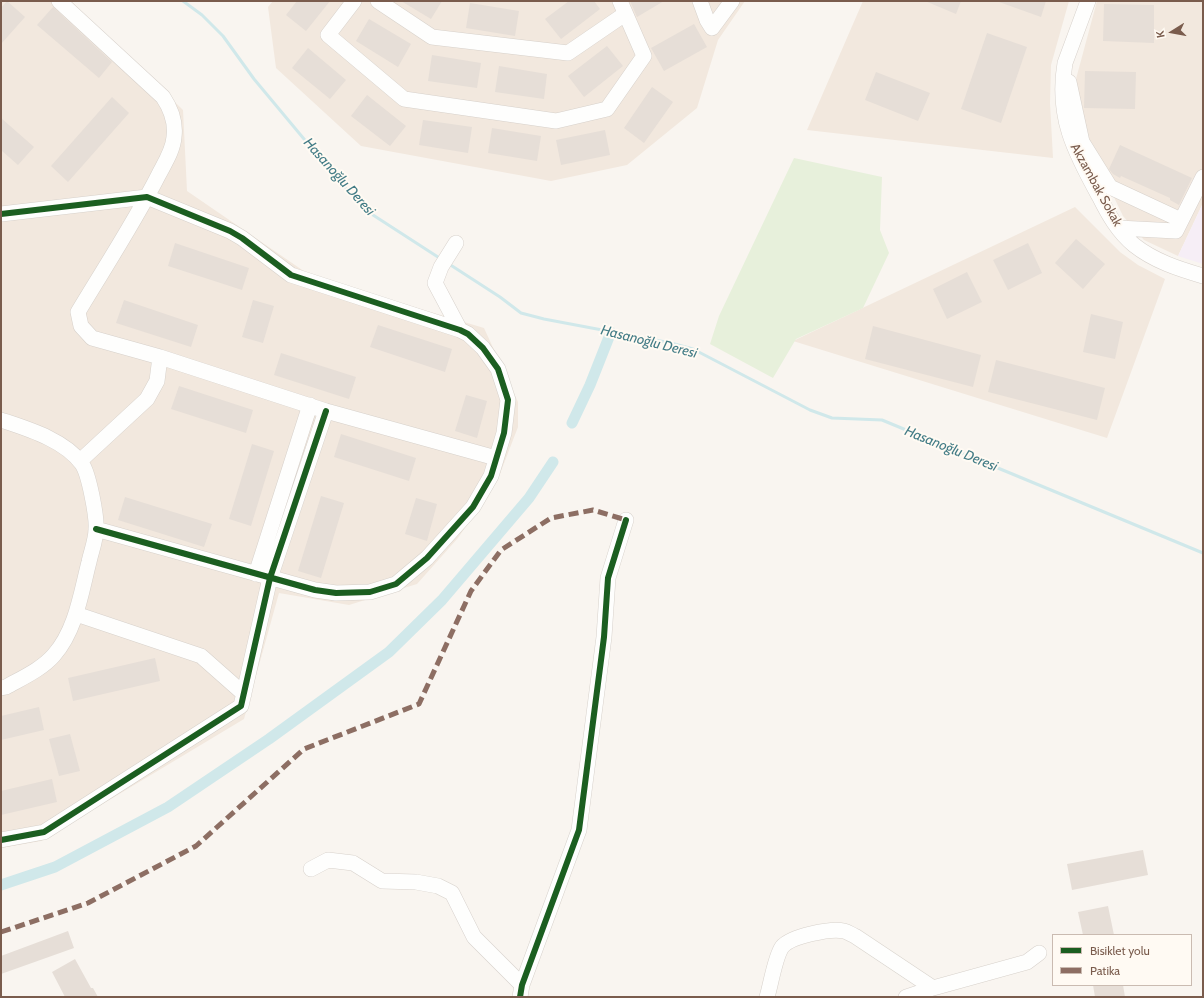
<!DOCTYPE html>
<html>
<head>
<meta charset="utf-8">
<style>
	body { margin:0 }
	#map { position:relative; width:1204px; height:998px; overflow:hidden; background:#f9f5f0; font-family:Cabin,sans-serif }
	canvas { display:block }
	.frame { position:absolute; inset:0; border:2px solid #7a5c4d; pointer-events:none }
	.legend { position:absolute; left:1052px; top:934px; width:140px; height:52px; box-sizing:border-box; background:#fffaf3; border:1px solid #cabbb1; margin:0; padding:5px 7px; list-style:none; font-size:12px; color:#7a5c4d }
	.legend li { display:flex; align-items:center; gap:8px; height:20px }
	.legend b { width:20px; border:1px solid #cabbb1 }
	.north { position:absolute; left:1152px; top:12px; width:40px; height:40px; -webkit-text-stroke:3px #fffaf3; paint-order:stroke; rotate:259deg; font-size:11px; font-weight:700; line-height:16px; text-align:center; color:#7a5c4d }
	.north::after { content:''; display:block; margin:auto; width:14px; height:18px; background:#7a5c4d; clip-path:polygon(50% 0,100% 100%,50% 72%,0 100%) }
</style>
</head>
<body>
<div id="map">
<canvas width="1204" height="998"></canvas>
<div class="frame"></div>
<ul class="legend">
<li><b style="height:5px;background:#1b5e20"></b>Bisiklet yolu</li>
<li><b style="height:5px;background:#8d6e63"></b>Patika</li>
</ul>
<div class="north">K</div>
</div>
<script>
const g = document.querySelector('canvas').getContext('2d');
g.lineJoin = 'round';
function fillPath(path, color) { g.fillStyle = color; g.fill(path, 'evenodd'); }
function trace(path, color, width, dash) { g.strokeStyle = color; g.lineWidth = width; g.lineCap = dash ? 'butt' : 'round'; g.setLineDash(dash || []); g.stroke(path); }
function label(font, color, halo, rows, align = 'center') {
  g.font = font + ' Cabin,sans-serif'; g.lineWidth = 4; g.setLineDash([]); g.textBaseline = 'middle'; g.strokeStyle = halo; g.fillStyle = color; for (const [text, x, y, turn = 0] of rows) {
    g.save(); g.translate(x, y); g.rotate((+turn || 0) * Math.PI / 180); g.textAlign = isNaN(turn) ? turn : align; if (halo) g.strokeText(text, 0, 0); g.fillText(text, 0, 0); g.restore();
  }
}
const residential = new Path2D(`
	M1,1H71L183,110L187,191L311,276L484,328L518,402V427L498,479L458,538L417,584L349,605L279,593L244,719L41,841L1,848Z
	M273,1H745L718,40L697,108L627,165L551,181L361,146L276,68L268,7Z
	M863,1H1069L1051,65L1050,103L1053,158L807,130Z
	M1097,1H1203V203L1178,256L1144,240L1123,216L1082,131L1076,79Z
	M1075,207L1120,252L1138,265L1165,279L1107,438L793,341Z`);
const education = new Path2D(`
	M1203,203V264L1178,256Z`);
const green = new Path2D(`
	M794,158L882,177L880,230L889,253L863,308L796,339L773,378L710,344L719,316Z`);
const stream = new Path2D(`
	M183,1L202,15L223,36L254,79L339,181L359,202L373,215L441,259
	M449,264L500,297L521,313L544,319L671,343L693,349L810,410L832,418L882,420L1203,553`);
const canal = new Path2D(`
	M572,423L590,385L611,332
	M1,885L55,867L168,807L269,739L389,652L442,600L529,498L553,462`);
const building = new Path2D(`
	M7,1L25,17L1,44V8Z
	M297,1H330L306,31L286,15Z
	M401,1H442L431,19Z
	M569,1H594L600,9L561,39L545,19Z
	M630,1H664L637,17Z
	M925,1H961L956,14Z
	M999,1H1046L1041,17L999,2Z
	M470,3L519,11L515,36L466,28Z
	M1104,4L1154,5V43L1103,41Z
	M53,7L112,62L99,78L37,25Z
	M369,19L411,44L398,67L356,41Z
	M694,24L707,47L664,71L651,48Z
	M987,33L1027,47L1001,123L961,109Z
	M607,46L623,66L584,97L568,76Z
	M308,48L346,80L330,99L292,68Z
	M432,55L481,63L477,88L428,81Z
	M499,66L547,74L544,99L495,92Z
	M1085,71L1136,72L1135,109L1084,108Z
	M876,72L930,93L918,121L865,100Z
	M652,87L673,102L644,143L624,128Z
	M367,95L406,126L390,146L351,116Z
	M112,97L129,113L68,182L51,166Z
	M1,118L34,147L18,165L1,150Z
	M423,120L472,127L468,153L419,145Z
	M492,128L541,136L537,161L488,153Z
	M605,130L610,155L561,165L556,140Z
	M1120,145L1192,178L1179,205L1170,200V198L1121,176L1120,178L1113,174L1109,169Z
	M1076,239L1105,264L1083,289L1055,263Z
	M175,243L249,268L242,290L168,266Z
	M1028,243L1042,273L1008,290L993,260Z
	M967,272L982,302L947,319L933,289Z
	M124,300L198,325L191,347L116,323Z
	M253,300L274,306L263,343L242,337Z
	M1091,314L1123,322L1115,359L1083,352Z
	M378,325L452,349L445,372L370,347Z
	M873,326L981,355L973,387L865,359Z
	M281,353L356,377L349,399L274,375Z
	M996,360L1105,388L1097,420L988,392Z
	M179,386L253,410L246,433L171,409Z
	M466,395L487,401L477,438L455,431Z
	M341,434L416,458L409,481L334,457Z
	M252,444L274,451L251,526L229,519Z
	M321,496L344,503L321,578L298,571Z
	M125,497L212,524L204,547L118,520Z
	M416,498L437,504L427,541L405,534Z
	M155,658L160,681L73,701L68,678Z
	M39,707L44,730L1,740V716Z
	M70,734L80,771L59,776L49,739Z
	M52,779L57,802L1,815V791Z
	M1143,850L1148,875L1072,890L1067,864Z
	M1108,906L1114,935H1083L1078,912Z
	M68,931L74,948L1,974V956Z
	M75,959L91,988H93L98,997H65L52,972Z
	M1093,985H1123L1125,997H1095Z`);
const minor = new Path2D(`
	M59,1L163,97C171,109 176,122 174,137C173,151 164,164 158,176C134,223 105,267 78,312L81,326L92,338L160,357L326,411L496,458
	M354,1L328,35L404,99L556,121L607,109L644,56L620,1
	M378,1L432,37L568,53L625,14
	M700,1L707,20L712,28L732,1
	M1088,1L1065,63C1056,116 1074,151 1099,196C1108,214 1118,232 1134,245C1154,261 1179,269 1203,276
	M1069,82L1082,142L1110,187L1181,220
	M1,214L147,197L230,231L242,238L291,275L460,330L468,334L483,348L498,369L508,400L504,433L491,476L473,507L427,558L396,584L370,592L336,593L315,590L96,529
	M1118,228L1176,231L1203,177
	M456,243L441,267L435,283L460,330
	M1,420C28,429 65,440 82,464C89,474 97,517 96,529C96,540 91,552 89,562C81,593 76,630 54,655C42,669 22,678 6,687L1,688
	M80,461L147,399L157,381L160,357
	M256,574L310,405
	M76,614L201,656L244,694
	M1,840L44,832L241,706L270,578L326,411
	M311,869L328,860L353,863L382,881L416,882L438,886L452,893L474,937L522,985
	M520,997L522,985L579,830L604,637L608,578L626,520
	M767,997C771,984 775,957 782,947C791,936 831,928 844,931C848,932 852,935 855,936L933,988
	M906,997L933,988L1027,962L1039,953`);
const quiet = new Path2D(`
	M1,932L88,903L196,846L304,749L419,704L471,591L501,550L551,518L593,510L626,520`);
const cycleway = new Path2D(`
	M1,214L147,197L230,231L242,238L291,275L460,330L468,334L483,348L498,369L508,400L504,433L491,476L473,507L427,558L396,584L370,592L336,593L315,590L96,529
	M1,840L44,832L241,706L270,578L326,411
	M520,997L522,985L579,830L604,637L608,578L626,520`);
const streetNames = [
	["Akzambak Sokak",1096,185,61]
];
const waterNames = [
	["Hasanoğlu Deresi",339,177,48],
	["Hasanoğlu Deresi",649,342,14],
	["Hasanoğlu Deresi",951,449,22]
];
fillPath(residential, '#f2e8de');
fillPath(education, '#f6eef6');
fillPath(green, '#e7f0db');
trace(stream, '#d0e8ea', 3);
trace(canal, '#d0e8ea', 11);
fillPath(building, '#e6ded7');
trace(minor, '#d7d1cb', 16);
trace(minor, '#fefefd', 15);
trace(quiet, '#8d6e63', 5, [10, 5]);
trace(cycleway, '#1b5e20', 6);
label('13px', '#7a5c4d', '#fffaf3', streetNames);
label('italic 14px', '#437c86', '#fffaf3', waterNames);
</script>
</body>
</html>
